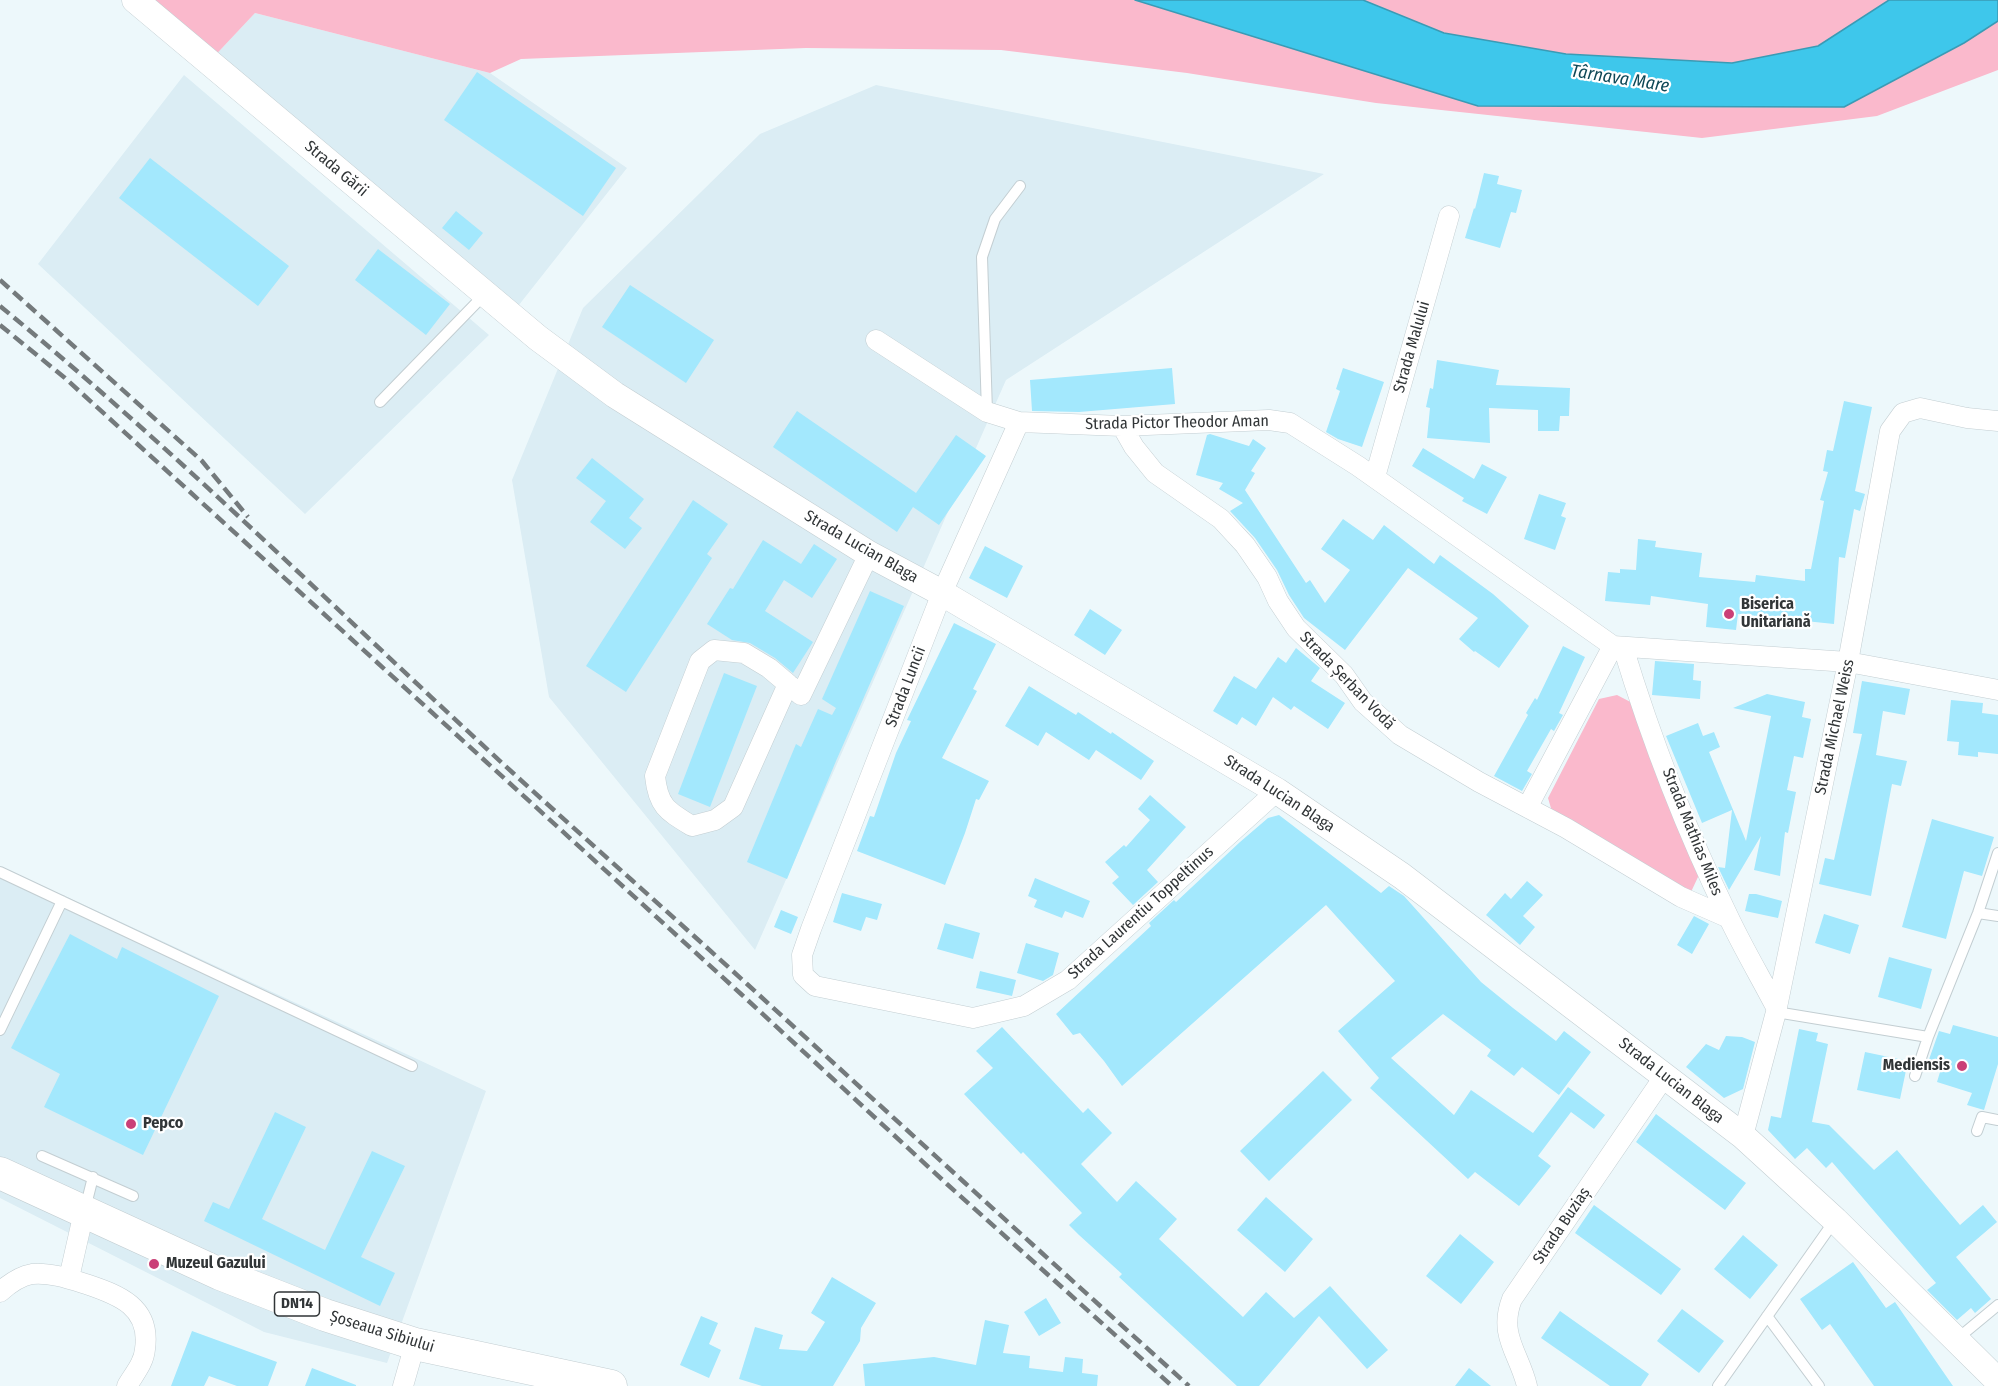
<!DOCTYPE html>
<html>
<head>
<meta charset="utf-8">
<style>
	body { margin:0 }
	canvas { display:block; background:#edf8fb }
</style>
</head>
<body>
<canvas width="1998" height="1386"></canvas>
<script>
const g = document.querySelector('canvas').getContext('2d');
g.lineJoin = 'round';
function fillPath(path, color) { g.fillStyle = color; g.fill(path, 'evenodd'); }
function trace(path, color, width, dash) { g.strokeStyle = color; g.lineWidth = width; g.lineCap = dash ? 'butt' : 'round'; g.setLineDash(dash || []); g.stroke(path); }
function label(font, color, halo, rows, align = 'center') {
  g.font = font + ' "Fira Sans Condensed",sans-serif'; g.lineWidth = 4.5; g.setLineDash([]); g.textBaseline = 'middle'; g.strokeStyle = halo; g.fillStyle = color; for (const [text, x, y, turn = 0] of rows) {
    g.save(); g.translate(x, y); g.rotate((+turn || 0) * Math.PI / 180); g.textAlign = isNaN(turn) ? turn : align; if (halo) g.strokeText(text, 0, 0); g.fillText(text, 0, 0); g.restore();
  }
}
const built = new Path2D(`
	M255,13L490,73L627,168L511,315L208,63Z
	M184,75L489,335L305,514L38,264Z
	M876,85L1324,174L1006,380L755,950L549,697L512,480L583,308L760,134Z
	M0,866L486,1091L387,1363L264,1332L0,1198Z`);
const green = new Path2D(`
	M135,0H1135L1478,106L1844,107L1964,43L1998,21V70L1877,116L1702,138L1376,103L1187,73L1001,50L806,48L521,59L490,73L255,13L208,63Z
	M1363,0H1889L1818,46L1732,63L1566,54L1444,33Z
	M1617,695L1642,708L1704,864L1691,892L1553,815L1548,798L1599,699Z`);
const water = new Path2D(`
	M1135,0H1363L1444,33L1566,54L1732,63L1818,46L1889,0H1998V21L1964,43L1844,107L1478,106Z`);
const building = new Path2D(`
	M477,72L616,168L583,216L444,120Z
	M150,158L289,266L258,306L119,198Z
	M1484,173L1499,176L1497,184L1522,190L1516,213L1511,212L1500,248L1465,238L1474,208L1475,209Z
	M456,211L483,233L469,250L442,228Z
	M378,249L450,304L426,335L355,280Z
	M630,285L714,340L686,383L602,327Z
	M1437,360L1499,370L1496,385L1570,388L1569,416H1560L1559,431H1538V410L1489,408L1490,443L1427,438L1430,408L1426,407L1430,388L1433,389Z
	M1172,368L1175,404L1079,412L1032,411L1030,380Z
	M1343,368L1384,382L1362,447L1338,439L1326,432L1340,391L1336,389Z
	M1844,401L1872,407L1855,491L1865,494L1860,511L1854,509L1845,558L1839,557L1834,624L1738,614L1736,630L1706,627L1708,604L1651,596L1650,605L1605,601L1608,572L1620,573V569L1636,570L1638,539L1656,541L1655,547L1702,553L1699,577L1755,582L1756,575L1805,581V569H1811L1824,501L1820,500L1828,472L1823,471L1827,450L1833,451Z
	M797,411L916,493L956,435L986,456L939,525L913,507L897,532L773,447Z
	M1210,434L1249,446L1253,439L1266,448L1251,471L1255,473L1245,490L1306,583L1310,580L1325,603L1350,570L1321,549L1343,519L1373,540L1384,525L1434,564L1440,555L1493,594L1529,626L1499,668L1475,651L1474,652L1459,639L1478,618L1408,568L1345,650L1304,618L1289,595L1277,570L1255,538L1230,511L1243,503L1219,489L1223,483L1196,475L1207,435Z
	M1423,448L1474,479L1482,464L1507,477L1487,514L1462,501L1464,498L1412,466Z
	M592,458L644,499L629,518L642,528L625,549L590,522L606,501L576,478Z
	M1539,494L1566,503L1561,516L1566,518L1555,550L1524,539Z
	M693,500L728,524L707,554L712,558L626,692L586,666Z
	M763,540L801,564L814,544L837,559L812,598L784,580L765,611L813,642L793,673L775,658L750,643L732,640L707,624L730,588L733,589Z
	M985,546L1023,566L1007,598L969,578Z
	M870,591L904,606L836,761L787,879L747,862L796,744L801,747L818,709L832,715L836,708L822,699Z
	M1090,609L1122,630L1105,655L1074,635Z
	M954,623L996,644L973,689L977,691L942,758L989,781L979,800L976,799L965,833L945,885L857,851L870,816L874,817L896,753L911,721L907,720Z
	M1563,646L1585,657L1559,713L1563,715L1554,731L1551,729L1527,771L1532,774L1522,791L1494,776L1528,715L1526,713L1535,698L1537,700Z
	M1296,648L1320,668L1311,681L1345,703L1328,729L1294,706L1291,710L1273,697L1256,726L1242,717L1237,725L1213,711L1234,676L1256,689L1278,657L1286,663Z
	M1655,661L1694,664L1693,680L1701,681L1700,699L1652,695Z
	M724,673L757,686L710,807L678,794Z
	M1862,681L1910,689L1905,715L1883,711L1876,755L1907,761L1901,786L1892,784L1871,896L1819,884L1825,858L1834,860L1862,734L1853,733Z
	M1029,686L1076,715L1078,712L1111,734L1112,732L1154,761L1141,780L1096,750L1089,760L1046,732L1038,746L1005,726Z
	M1767,694L1805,702L1802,717L1811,719L1803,758L1794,756L1787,790L1796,792L1788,833L1785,832L1780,876L1754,870L1761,836L1729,890L1718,867L1725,868L1732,810L1702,823L1666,736L1698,723L1703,736L1714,732L1720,747L1709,752L1746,841L1771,716L1733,708Z
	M1951,700L1983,703L1982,713L1998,715V754L1978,752V757L1958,755L1959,742L1947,741Z
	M1150,795L1186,827L1147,870L1158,882L1133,905L1112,883L1119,877L1105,862L1124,845L1126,847L1150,820L1138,809Z
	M1279,815L1381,893L1389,886L1404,896L1481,982L1513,1008L1556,1041L1564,1031L1591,1052L1559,1095L1522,1067L1514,1076L1487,1056L1491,1050L1443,1014L1391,1058L1454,1115L1471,1090L1533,1133L1568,1087L1605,1115L1594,1129L1571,1112L1538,1156L1551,1166L1519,1206L1475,1172L1468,1179L1370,1088L1379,1078L1338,1031L1395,981L1326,905L1122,1086L1104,1061L1080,1033L1073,1035L1056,1014L1151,926L1149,923L1174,900L1176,902L1240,842L1268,818Z
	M1932,819L1994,837L1982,876L1964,871L1946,939L1902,927Z
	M1035,878L1090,901L1083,918L1065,911L1062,918L1034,907L1037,900L1028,896Z
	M1527,881L1543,895L1523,916L1535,927L1520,945L1486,915L1505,893L1511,899Z
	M842,893L882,904L877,920L866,917L861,931L833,922Z
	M1749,894H1756L1782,901L1778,918L1745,911Z
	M781,910L798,917L791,934L774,927Z
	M1824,914L1859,925L1850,954L1815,943Z
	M1694,916L1709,924L1692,954L1677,945Z
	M945,923L980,933L973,959L937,949Z
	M70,934L117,959L122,947L219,996L143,1155L44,1107L60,1074L11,1048Z
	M1026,943L1059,953L1053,975L1043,981L1017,973Z
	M1889,957L1932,969L1921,1009L1878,997Z
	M980,971L1016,980L1012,996L976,988Z
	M1953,1025L1998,1037V1064L1984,1110L1967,1105L1972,1093L1937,1082L1940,1072L1926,1068L1939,1031L1950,1034Z
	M1002,1027L1083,1113L1088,1108L1112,1133L1081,1164L1117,1202L1136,1181L1177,1219L1159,1239L1243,1317L1266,1292L1294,1318L1330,1286L1388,1350L1367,1369L1319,1316L1259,1386H1237L1119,1277L1122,1274L1079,1235L1069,1225L1082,1213L1023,1152L1021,1154L964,1094L993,1068L976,1051Z
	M1799,1029L1818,1033L1816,1041L1828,1044L1812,1122L1829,1125L1874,1170L1897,1150L1960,1225L1983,1205L1997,1222L1956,1257L1991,1299L1975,1313L1971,1308L1957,1320L1927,1290L1936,1283L1832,1162L1826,1168L1807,1148L1795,1159L1768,1130L1771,1116L1781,1118Z
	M1726,1036L1742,1037L1755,1042L1743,1089L1724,1098L1686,1067L1706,1044L1719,1050Z
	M1865,1052L1908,1061L1900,1099L1857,1090Z
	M1323,1071L1352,1100L1269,1181L1240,1151Z
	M275,1112L306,1127L262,1219L325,1250L372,1151L405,1166L361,1257L395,1273L380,1306L204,1221L213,1202L229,1209Z
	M1656,1114L1746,1183L1725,1210L1636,1142Z
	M1266,1197L1313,1239L1285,1272L1237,1230Z
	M1594,1205L1681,1269L1661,1295L1575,1233Z
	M1460,1234L1494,1262L1461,1304L1426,1276Z
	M1743,1235L1778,1265L1750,1299L1714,1269Z
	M1853,1262L1886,1308L1895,1302L1953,1386H1874L1830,1324L1822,1330L1800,1299Z
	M832,1277L876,1303L861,1328L860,1341L833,1386H762L739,1379L755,1327L783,1335L779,1349L807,1351L825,1322L811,1313Z
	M1046,1298L1061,1323L1039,1336L1024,1312Z
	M1682,1309L1724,1341L1699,1373L1657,1341Z
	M1560,1311L1649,1374L1641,1386H1610L1541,1338Z
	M701,1316L718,1323L709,1344L721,1350L709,1378L680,1365Z
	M985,1320L1009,1325L1003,1353L1030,1356L1029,1368L1063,1372L1065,1357L1083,1359L1082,1373L1098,1375L1097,1386H865L863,1364L934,1357L976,1365Z
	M192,1331L277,1362L268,1386H237L209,1376L204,1386H171Z
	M312,1368L356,1385V1386H305Z
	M1469,1368L1491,1386H1455Z`);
const service = new Path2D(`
	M380,402L485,294
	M987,412L982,257L995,219L1020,186
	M0,872L412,1066
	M1978,913L1998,916
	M1776,1012L1928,1037
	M0,1030L62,901
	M1915,1076L1928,1037L1978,913L1998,853
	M1977,1131L1982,1117L1998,1120
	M42,1156L133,1196
	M85,1209L93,1177
	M1767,1316L1819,1386
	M1957,1339L1998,1305
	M1718,1386L1835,1220`);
const minor = new Path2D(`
	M876,340L987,412L1019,422L1122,426L1269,420L1290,423L1358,466L1613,646L1848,662L1998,690
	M1019,422L942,593L811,929L802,955L803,975L815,986L973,1018L1024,1006L1068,980L1277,791
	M1122,426L1134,447L1155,473L1221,519L1232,531L1245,545L1267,577L1278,601L1296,628L1344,675L1363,702L1400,735L1479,782L1566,828L1681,897L1729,918
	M1375,477L1449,216
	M1623,647C1651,739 1686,830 1728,916C1743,948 1761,978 1777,1009
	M788,684L733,807L715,820L692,826C667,811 658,806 655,776L700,661L714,650L744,653L769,668L801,695L869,554
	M1528,806L1613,646
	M1743,1136L1776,1012L1848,662L1890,431L1903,413L1920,408L1967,418L1998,421
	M69,1278L84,1212
	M0,1292C9,1284 20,1276 32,1274C49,1272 70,1279 86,1284C119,1295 151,1307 145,1349C144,1363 134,1374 127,1386
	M403,1386L415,1344
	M1527,1386C1519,1353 1498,1335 1512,1299L1664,1077`);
const tertiary = new Path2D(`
	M135,0L538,338L615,395L869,554L942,593L1277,791L1402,876L1743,1136L1835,1220L1998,1381`);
const primary = new Path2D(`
	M0,1173L220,1274L325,1315L415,1344L611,1386`);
const rail = new Path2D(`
	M0,280L202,461L248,517
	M0,306C179,453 343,617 513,773C591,844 669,913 747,984C894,1118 1041,1253 1189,1386
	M0,325L65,378L741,994L948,1185L1172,1386`);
const markers = [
	[1729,614,6,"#ca4077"],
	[1962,1066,6,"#ca4077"],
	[131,1124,6,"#ca4077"],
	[154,1264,6,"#ca4077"]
];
const shields = [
	[297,1304,45]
];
const shieldNames = [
	["DN14",297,1304]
];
const streetNames = [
	["Strada Gării",336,169,40],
	["Strada Malului",1412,347,-74],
	["Strada Pictor Theodor Aman",1177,423,-1],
	["Strada Lucian Blaga",861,547,30],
	["Strada Șerban Vodă",1347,681,46],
	["Strada Luncii",906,687,-69],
	["Strada Michael Weiss",1835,727,-78],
	["Strada Lucian Blaga",1279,794,33],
	["Strada Mathias Miles",1692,832,68],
	["Strada Laurentiu Toppeltinus",1141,913,-42],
	["Strada Lucian Blaga",1671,1081,38],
	["Strada Buziaș",1562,1226,-56],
	["Șoseaua Sibiului",382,1332,17]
];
const poiNames = [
	["Biserica",1741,605],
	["Unitariană",1741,623],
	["Mediensis",1950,1066,"right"],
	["Pepco",143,1124],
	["Muzeul Gazului",166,1264]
];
const waterNames = [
	["Târnava Mare",1620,79,9]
];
fillPath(built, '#dbedf4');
fillPath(green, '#fab9cc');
fillPath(water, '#3ec7eb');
trace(water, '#3a9bb5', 1.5);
fillPath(building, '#a3e8fd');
trace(service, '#c3ced2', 12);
trace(minor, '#c3ced2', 21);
trace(tertiary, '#c3ced2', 27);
trace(primary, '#c3ced2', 33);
trace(service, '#fff', 10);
trace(minor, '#fff', 20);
trace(tertiary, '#fff', 26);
trace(primary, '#fff', 32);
trace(rail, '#747a7c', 4.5, [12, 6]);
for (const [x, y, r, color] of markers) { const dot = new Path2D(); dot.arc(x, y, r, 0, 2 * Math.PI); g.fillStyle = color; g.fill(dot); trace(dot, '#fff', 2); }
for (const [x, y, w] of shields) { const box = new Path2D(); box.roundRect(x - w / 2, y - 12, w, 24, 4.5); g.fillStyle = '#fff'; g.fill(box); trace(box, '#313537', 1.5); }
label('bold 15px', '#313537', null, shieldNames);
label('16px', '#313537', '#fff', streetNames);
label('bold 16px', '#313537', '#fff', poiNames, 'left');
label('italic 18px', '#0e4857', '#fff', waterNames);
</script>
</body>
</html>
